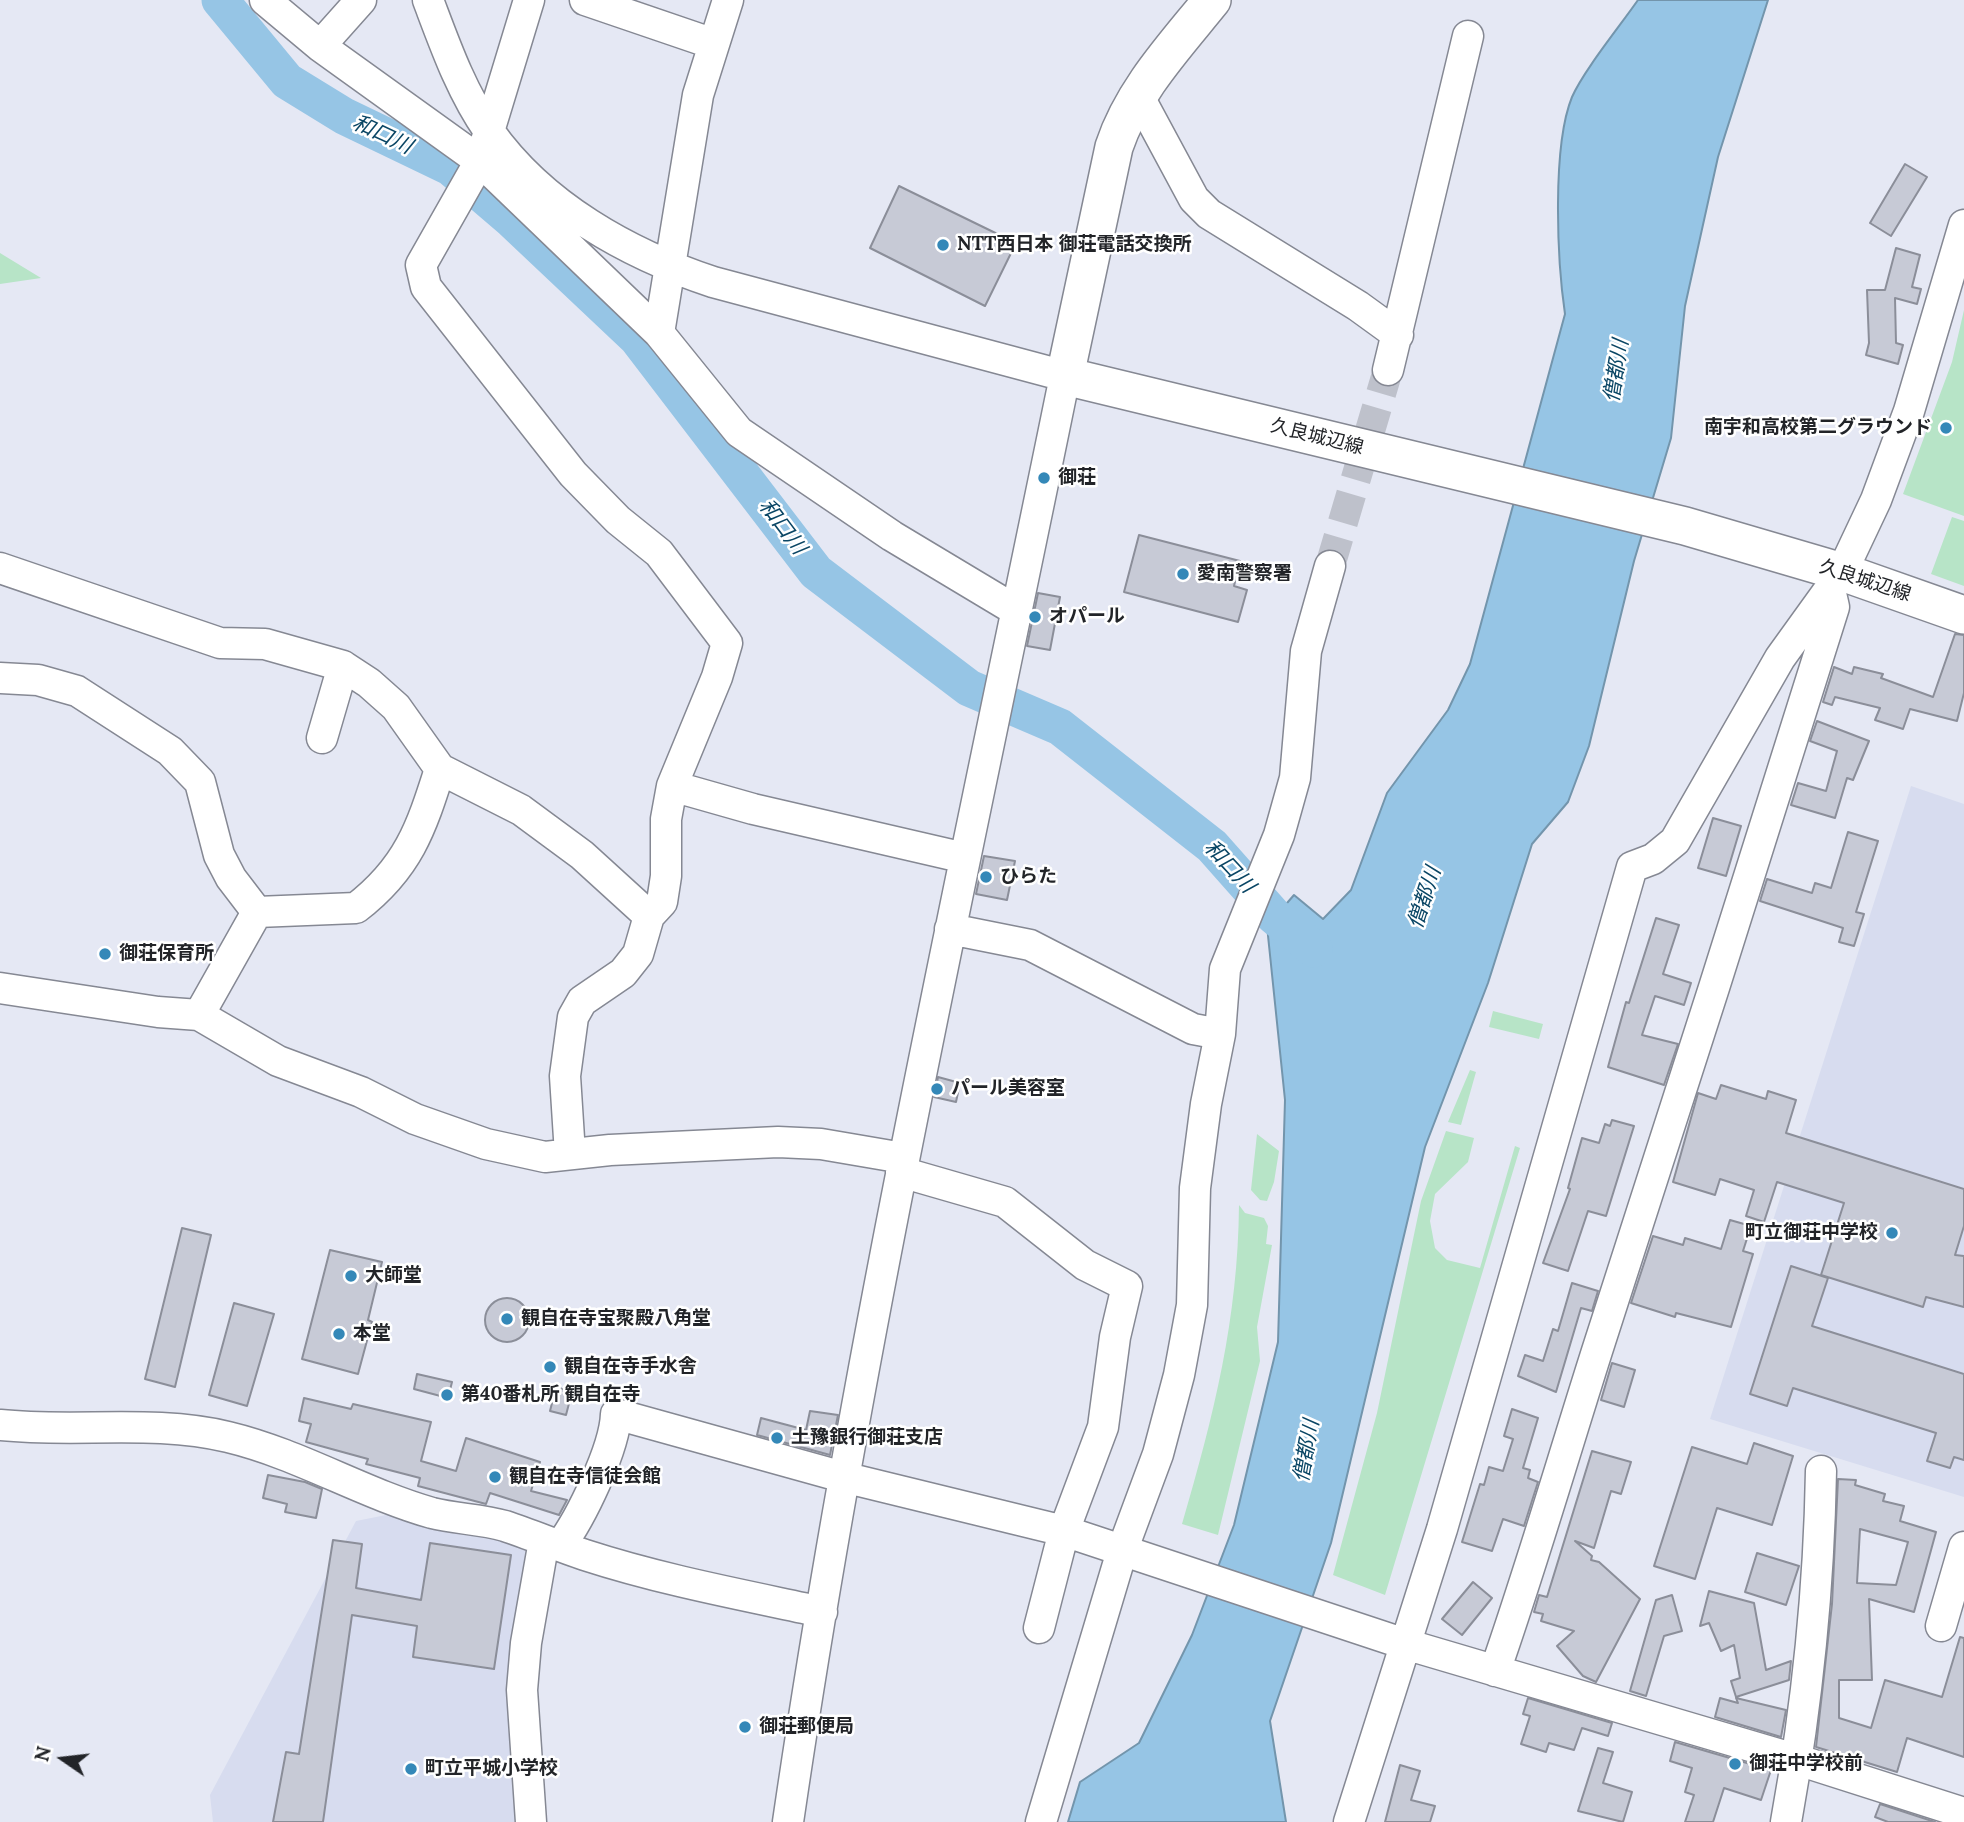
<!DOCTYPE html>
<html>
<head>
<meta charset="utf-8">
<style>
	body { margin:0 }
	#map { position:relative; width:1964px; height:1822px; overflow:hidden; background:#e5e8f4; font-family:Lora,serif }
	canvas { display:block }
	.north { position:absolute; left:28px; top:1724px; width:70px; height:70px; -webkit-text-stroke:5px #fff; paint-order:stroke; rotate:284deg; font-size:19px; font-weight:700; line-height:28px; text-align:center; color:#222428 }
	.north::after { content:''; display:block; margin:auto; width:24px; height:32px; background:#222428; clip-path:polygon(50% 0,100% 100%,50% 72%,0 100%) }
</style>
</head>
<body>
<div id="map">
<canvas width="1964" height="1822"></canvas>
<div class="north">N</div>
</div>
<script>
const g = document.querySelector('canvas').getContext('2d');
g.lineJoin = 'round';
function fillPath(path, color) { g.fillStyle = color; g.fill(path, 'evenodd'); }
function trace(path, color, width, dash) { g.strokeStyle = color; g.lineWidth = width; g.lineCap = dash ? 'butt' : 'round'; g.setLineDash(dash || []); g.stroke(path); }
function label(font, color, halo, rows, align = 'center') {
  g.font = font + ' Lora,"Noto Sans JP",serif'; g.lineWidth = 5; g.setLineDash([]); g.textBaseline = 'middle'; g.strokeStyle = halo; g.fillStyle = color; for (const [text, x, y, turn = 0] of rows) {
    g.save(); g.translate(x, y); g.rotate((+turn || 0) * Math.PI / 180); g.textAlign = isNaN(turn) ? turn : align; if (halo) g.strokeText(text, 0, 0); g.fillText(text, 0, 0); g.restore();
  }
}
const built = new Path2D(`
	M1911,786L1964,804V1497L1710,1419Z
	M401,1512L529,1544L523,1822H213L210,1795L356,1521Z`);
const green = new Path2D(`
	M0,253L41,278L0,284Z
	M1964,310V516L1903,494L1952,362Z
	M1952,517L1964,521V586L1931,574Z
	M1493,1011L1543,1024L1539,1039L1489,1027Z
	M1470,1070L1476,1072L1461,1125L1448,1122Z
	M1446,1131L1474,1138L1468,1162L1435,1194L1430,1221L1435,1248L1447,1260L1480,1268L1515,1146L1520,1148L1385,1595L1333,1575L1377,1413L1421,1201Z
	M1257,1134L1279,1151L1274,1182L1267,1201L1260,1200L1251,1190Z
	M1239,1205L1245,1213L1264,1218L1268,1226L1266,1244L1272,1245L1257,1327L1260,1361L1218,1535L1182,1524C1214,1415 1238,1319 1239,1205Z`);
const water = new Path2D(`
	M1638,0H1768L1718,157L1685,306L1671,438L1634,561L1589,746L1568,802L1532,844L1488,983L1425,1147L1331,1543L1270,1721L1286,1822H1068L1080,1782L1139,1743L1192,1635L1234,1525L1278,1342L1285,1100L1267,926L1294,895L1323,919L1351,890L1387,793L1448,710L1470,664L1565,314C1557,260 1552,146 1572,97C1584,70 1620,26 1638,0Z`);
const river = new Path2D(`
	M220,0L287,81L344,116L450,167L512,220L637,338L816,572L969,688L1060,727L1212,846L1274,916L1314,949`);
const building = new Path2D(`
	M1905,164L1927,177L1891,236L1870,223Z
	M899,186L1016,243L985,306L870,248Z
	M1896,248L1920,255L1912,287L1921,289L1917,304L1895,298L1896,343L1903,345L1898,364L1866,355L1869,343L1867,290H1885Z
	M1139,535L1240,561L1234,586L1247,590L1238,622L1124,592Z
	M1038,593L1060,597L1050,650L1027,646Z
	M1955,634L1964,635V693L1957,721L1910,709L1903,729L1875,720L1880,708L1835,697L1832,705L1823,702L1834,667L1852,674L1854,667L1883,674L1881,678L1933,697Z
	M1817,721L1869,741L1853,780L1847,778L1835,818L1791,805L1798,783L1826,791L1837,751L1810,741Z
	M1713,818L1741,826L1726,876L1698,868Z
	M1848,832L1878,841L1856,912L1864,914L1854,946L1839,942L1843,928L1760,901L1767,879L1812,893L1815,883L1831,888Z
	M984,856L1015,861L1007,900L976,894Z
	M1656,918L1679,925L1663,974L1691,983L1684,1005L1655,996L1642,1035L1678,1044L1664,1085L1608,1067L1626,1002L1629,1003Z
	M938,1077L960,1083L956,1102L934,1097Z
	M1721,1085L1766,1099L1768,1091L1796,1100L1786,1133L1964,1189V1226L1955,1255L1964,1256V1307L1926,1297L1923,1307L1821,1275L1844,1203L1777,1182L1764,1222L1746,1216L1754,1190L1720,1179L1715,1195L1673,1182L1698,1093L1716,1099Z
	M1612,1120L1634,1126L1606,1216L1588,1211L1568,1271L1543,1263L1570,1189L1568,1188L1582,1138L1599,1143L1605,1124L1610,1126Z
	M1730,1220L1751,1226L1743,1251L1753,1254L1731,1327L1676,1313L1675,1317L1631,1303L1653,1236L1683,1245L1685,1238L1721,1249Z
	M182,1228L211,1235L175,1387L145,1379Z
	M330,1250L382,1262L368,1320L372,1322L358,1374L302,1359Z
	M1791,1266L1828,1278L1812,1326L1964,1374V1460L1954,1457L1950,1468L1927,1461L1936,1433L1793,1388L1787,1406L1750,1394Z
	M1572,1283L1598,1291L1592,1311L1581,1308L1556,1392L1518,1376L1525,1355L1543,1361L1553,1329L1558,1331Z
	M485 1320a22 22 0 1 1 44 0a22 22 0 1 1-44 0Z
	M234,1303L274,1314L247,1406L209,1395Z
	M1612,1363L1635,1370L1624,1407L1601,1400Z
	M417,1374L452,1382L448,1398L414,1389Z
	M556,1387L572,1392L566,1415L550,1411Z
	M304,1398L351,1409L353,1404L431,1422L421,1461L456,1471L466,1438L540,1462L531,1491L567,1500L559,1515L490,1493L486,1504L418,1486L420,1478L366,1464L368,1459L306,1442L311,1424L299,1421Z
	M1512,1409L1538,1418L1523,1468L1530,1470L1528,1478L1538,1482L1524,1526L1503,1519L1492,1551L1462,1542L1480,1484L1484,1485L1489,1467L1503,1471L1513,1439L1504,1436Z
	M810,1411L838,1415L830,1455L757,1435L761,1418L806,1430Z
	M1754,1443L1793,1456L1772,1525L1717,1508L1695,1579L1654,1566L1692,1447L1747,1464Z
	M1592,1451L1631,1462L1621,1494L1611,1491L1594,1548L1575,1541L1592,1556L1591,1560L1599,1562L1640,1599L1596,1682L1583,1676L1557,1646L1574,1631L1541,1621L1543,1614L1534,1612L1539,1595L1547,1597Z
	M268,1475L305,1482L322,1489L316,1518L285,1512L287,1504L263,1498Z
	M1838,1479L1856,1480L1855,1485L1885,1494L1883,1501L1904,1506L1900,1521L1936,1532L1914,1612L1869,1599L1872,1680H1839V1718L1871,1728L1885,1680L1942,1697L1960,1637L1964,1638V1757L1907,1738L1897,1772L1816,1747L1832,1604ZM1860,1529L1908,1542L1896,1585L1857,1583Z
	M333,1540L362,1544L356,1588L421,1600L430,1543L511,1555L494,1669L413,1657L417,1626L352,1615L323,1822H273L286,1752L299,1754Z
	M1757,1553L1799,1566L1786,1605L1745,1592Z
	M1473,1582L1492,1598L1462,1635L1442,1619Z
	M1709,1591L1754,1603L1766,1670L1791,1661L1789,1680L1736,1697L1731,1681L1740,1678L1734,1645L1721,1651L1709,1623L1700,1626Z
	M1672,1595L1682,1631L1664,1636L1646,1696L1630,1691L1656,1600Z
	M1528,1698L1612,1723L1608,1736L1582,1728L1574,1750L1549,1743L1546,1752L1521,1744L1530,1716L1523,1714Z
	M1720,1698L1738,1703L1736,1698L1786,1710L1781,1737L1715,1717Z
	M1675,1742L1771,1770L1761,1800L1724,1788L1713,1822H1685L1694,1795L1685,1792L1692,1768L1670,1761Z
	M1598,1748L1613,1752L1603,1783L1632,1792L1623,1822L1578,1811Z
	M1400,1765L1420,1771L1411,1800L1435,1806L1430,1822H1385Z
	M1880,1804L1935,1822H1888L1875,1817Z`);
const minorTunnel = new Path2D(`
	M1330,566L1388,370`);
const minor = new Path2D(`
	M265,0L320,46L480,161L659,333L739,432L892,536L1017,611
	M428,0C445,45 461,91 489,131C542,206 628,254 713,282L1065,376C967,857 859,1336 788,1822
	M529,0L480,161L421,265L426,287L573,474L618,520L659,553L727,643L717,677L672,786L666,819V876L662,902L649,916L638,954L623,973L582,1001L573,1017L565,1076L570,1154
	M585,0L714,44
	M320,46L361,0
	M1138,95L1194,199L1209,214L1358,306L1398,335
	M659,333L698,95L728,0
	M1388,370L1468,36
	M0,568L220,643L265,644L343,666L322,738
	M343,666L369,683L396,707L440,769L521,810L582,855L649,916
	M0,678L38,680L77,691L170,751L200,782L219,855L231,878L257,912
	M672,786L753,809L965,858
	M257,912L356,908C408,868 421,829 440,769
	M950,929L1030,945L1193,1029L1220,1034
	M0,988L158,1012L199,1015L278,1061L361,1092L415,1119L486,1144L545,1157L610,1150L778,1142L821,1144L903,1158
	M199,1015L257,912
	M901,1172L1005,1202L1085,1265L1127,1286L1115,1337L1103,1427L1064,1531L1039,1628
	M0,1425C75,1433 154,1419 228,1437C299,1454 362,1493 432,1513C456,1519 481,1519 505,1526C532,1535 558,1546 585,1555C662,1580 743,1595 822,1612
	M560,1546C581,1518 615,1448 616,1414L843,1477L1064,1531L1405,1644L1798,1760L1964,1813
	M1941,1626L1964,1547
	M1495,1671C1532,1565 1563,1458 1597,1351C1677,1103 1757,856 1834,607L1830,589
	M531,1822L522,1690L526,1643L542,1552L549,1544
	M1041,1822L1122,1551L1158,1454L1179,1375L1192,1305L1195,1188L1206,1104L1220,1034L1225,969L1279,835L1295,778L1306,651L1330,566
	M1349,1822L1442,1529L1632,867L1653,859L1675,841L1780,658L1842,572L1876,500L1909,411L1964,225
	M1786,1822C1807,1706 1819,1588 1821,1471`);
const major = new Path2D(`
	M1212,0C1175,46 1133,90 1114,147L1065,376L1685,526L1842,572L1964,615`);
const markers = [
	[943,245,7,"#3488b8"],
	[1946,428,7,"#3488b8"],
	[1044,478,7,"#3488b8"],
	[1183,574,7,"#3488b8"],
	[1035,617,7,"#3488b8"],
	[986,877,7,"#3488b8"],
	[105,954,7,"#3488b8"],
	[937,1089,7,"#3488b8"],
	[1892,1233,7,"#3488b8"],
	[351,1276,7,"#3488b8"],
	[507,1319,7,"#3488b8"],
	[339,1334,7,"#3488b8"],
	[550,1367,7,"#3488b8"],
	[447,1395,7,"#3488b8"],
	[777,1438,7,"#3488b8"],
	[495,1477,7,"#3488b8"],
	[745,1727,7,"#3488b8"],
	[1735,1764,7,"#3488b8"],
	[411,1769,7,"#3488b8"]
];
const poiNames = [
	["NTT西日本 御荘電話交換所",957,245],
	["南宇和高校第二グラウンド",1932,428,"right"],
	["御荘",1058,478],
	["愛南警察署",1197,574],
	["オパール",1049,617],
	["ひらた",1000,877],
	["御荘保育所",119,954],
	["パール美容室",951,1089],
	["町立御荘中学校",1878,1233,"right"],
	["大師堂",365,1276],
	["観自在寺宝聚殿八角堂",521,1319],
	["本堂",353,1334],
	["観自在寺手水舎",564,1367],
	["第40番札所 観自在寺",461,1395],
	["土豫銀行御荘支店",791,1438],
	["観自在寺信徒会館",509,1477],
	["御荘郵便局",759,1727],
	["御荘中学校前",1749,1764],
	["町立平城小学校",425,1769]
];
const streetNames = [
	["久良城辺線",1317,437,14],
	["久良城辺線",1865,581,18]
];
const waterNames = [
	["和口川",382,135,25],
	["僧都川",1617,371,-81],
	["和口川",782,527,53],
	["和口川",1229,867,47],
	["僧都川",1425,898,-72],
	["僧都川",1307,1451,-80]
];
fillPath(built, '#d7dcef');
fillPath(green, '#b7e4c7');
fillPath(water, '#96c5e5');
trace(water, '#7395ac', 2);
trace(river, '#96c5e5', 37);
fillPath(building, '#c7cad6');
trace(building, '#8b8e99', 2);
trace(minorTunnel, '#bec1cb', 30, [30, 15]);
trace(minor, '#858893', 33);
trace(major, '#858893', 40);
trace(minor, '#fff', 30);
trace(major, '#fff', 37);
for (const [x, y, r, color] of markers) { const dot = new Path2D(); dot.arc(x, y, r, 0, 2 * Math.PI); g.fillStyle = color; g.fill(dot); trace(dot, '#fff', 2.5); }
label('bold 19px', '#222428', '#fff', poiNames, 'left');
label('19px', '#222428', '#fff', streetNames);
label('italic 21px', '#0a4665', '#fff', waterNames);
</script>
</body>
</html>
